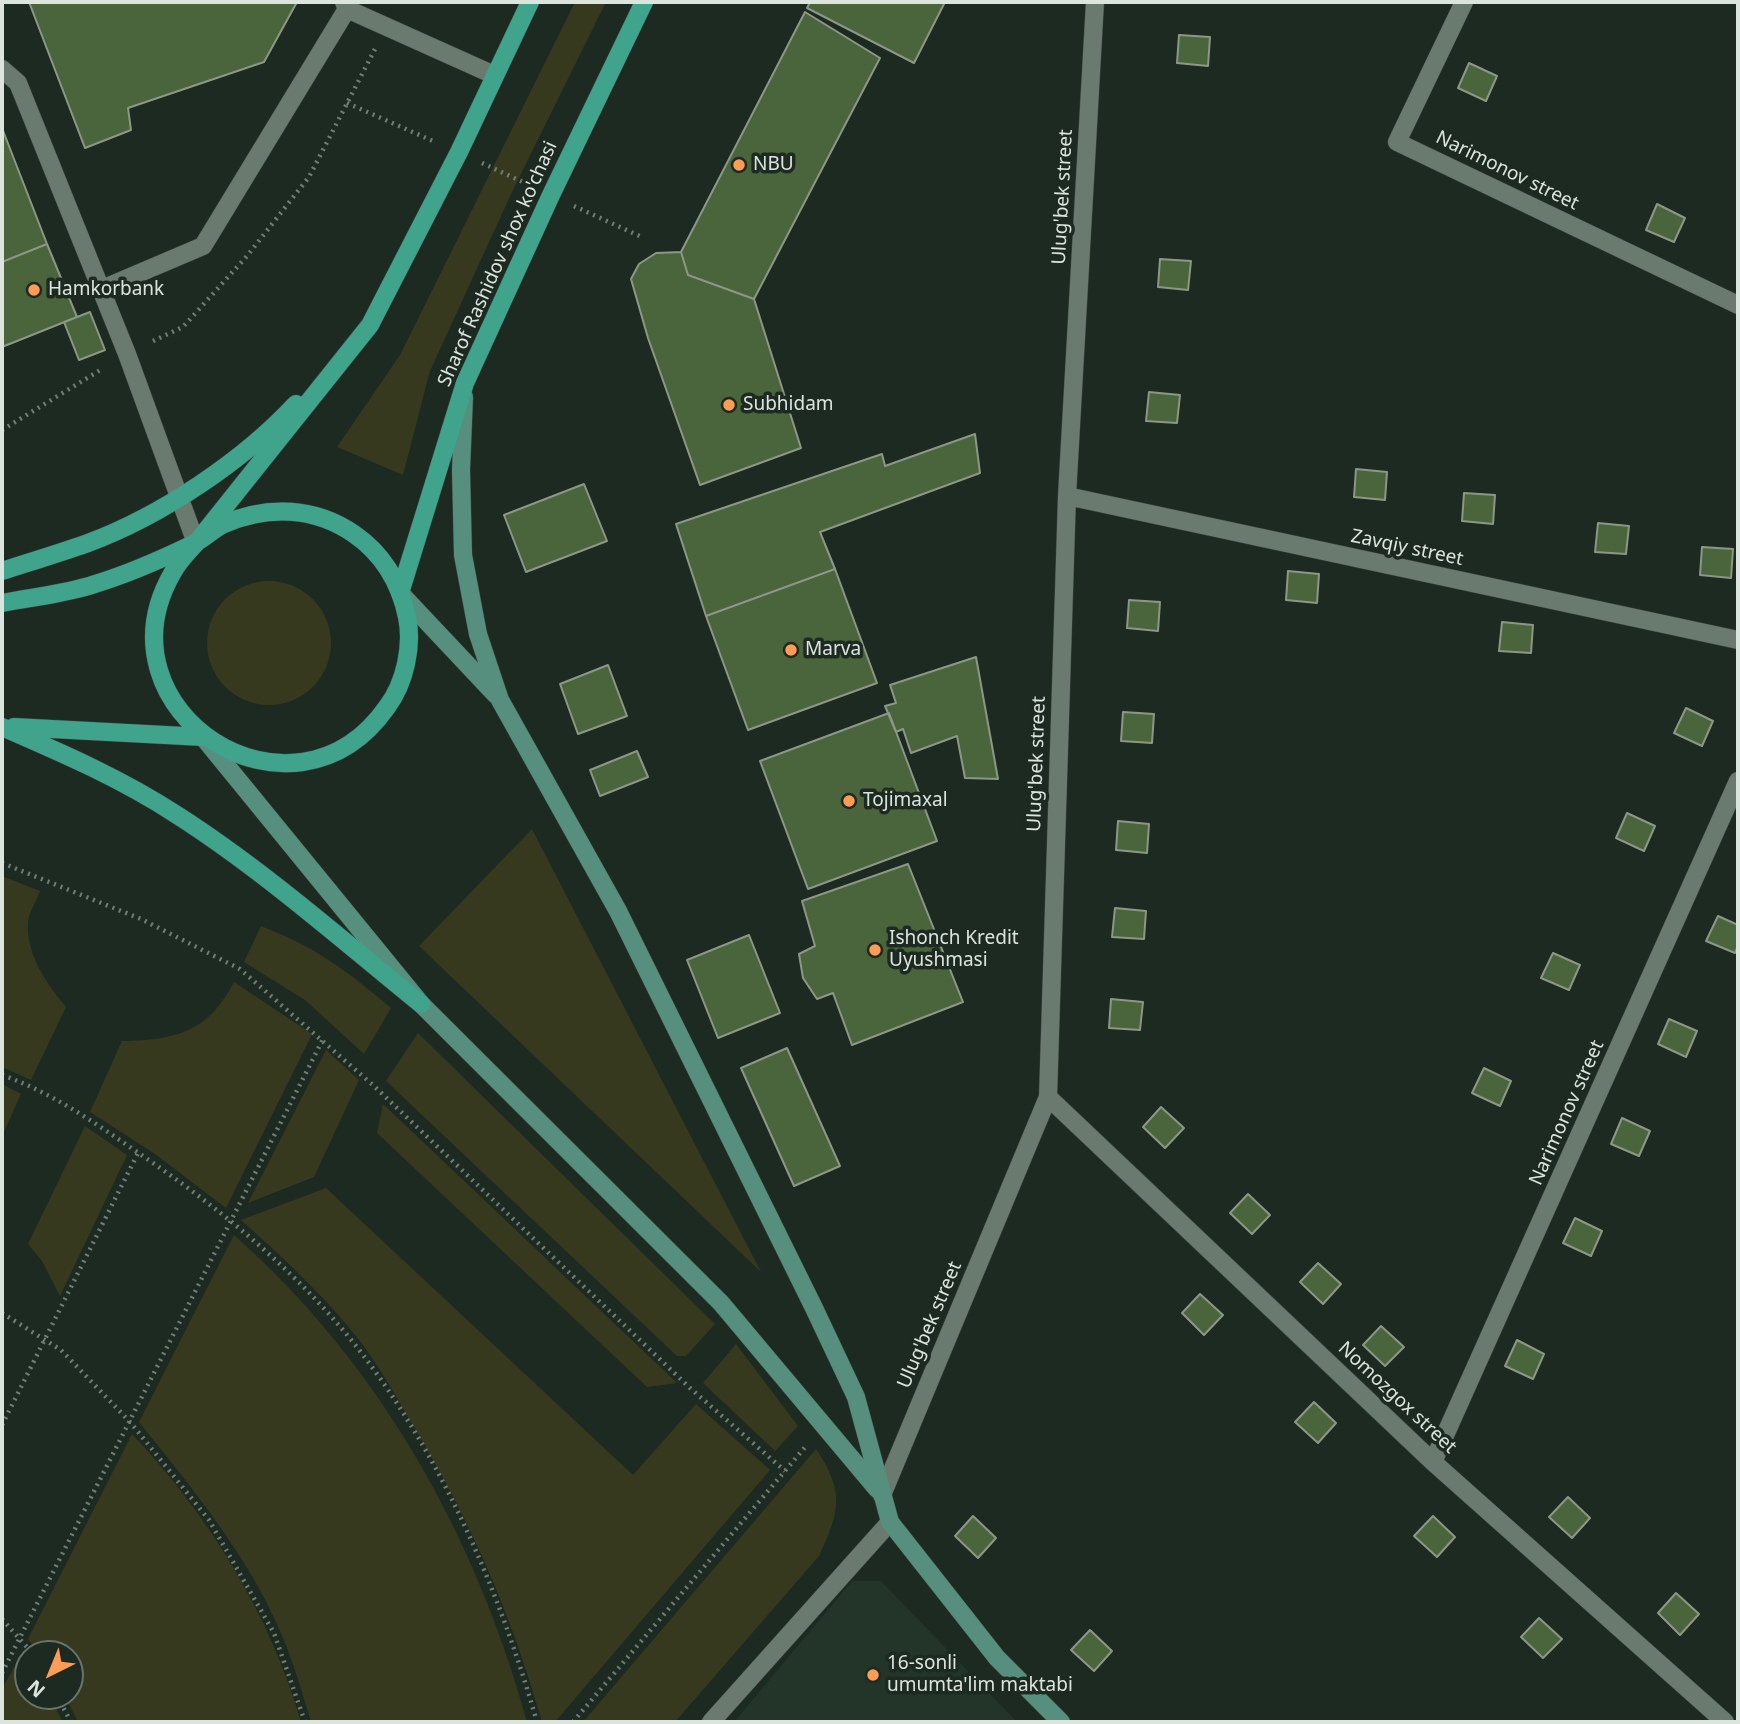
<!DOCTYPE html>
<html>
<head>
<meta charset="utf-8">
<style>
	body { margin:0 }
	#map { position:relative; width:1740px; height:1724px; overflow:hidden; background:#1d2a21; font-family:"Noto Sans",sans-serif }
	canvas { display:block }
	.frame { position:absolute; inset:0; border:4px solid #dce4de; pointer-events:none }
	.north { position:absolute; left:14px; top:1640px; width:70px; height:70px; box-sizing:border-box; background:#1d2a21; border:2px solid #69746d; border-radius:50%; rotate:223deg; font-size:19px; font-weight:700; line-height:28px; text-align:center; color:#dce4de }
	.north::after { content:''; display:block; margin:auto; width:24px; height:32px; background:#fd9c55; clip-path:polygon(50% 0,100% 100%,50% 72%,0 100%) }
</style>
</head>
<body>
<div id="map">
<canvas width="1740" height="1724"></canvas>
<div class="frame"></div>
<div class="north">N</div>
</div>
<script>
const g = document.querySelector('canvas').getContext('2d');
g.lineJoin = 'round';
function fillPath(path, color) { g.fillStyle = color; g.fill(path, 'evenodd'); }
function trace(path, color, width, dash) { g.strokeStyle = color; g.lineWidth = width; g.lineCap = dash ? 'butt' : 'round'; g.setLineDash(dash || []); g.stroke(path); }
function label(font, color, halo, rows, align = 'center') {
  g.font = font + ' "Noto Sans",sans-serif'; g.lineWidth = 7; g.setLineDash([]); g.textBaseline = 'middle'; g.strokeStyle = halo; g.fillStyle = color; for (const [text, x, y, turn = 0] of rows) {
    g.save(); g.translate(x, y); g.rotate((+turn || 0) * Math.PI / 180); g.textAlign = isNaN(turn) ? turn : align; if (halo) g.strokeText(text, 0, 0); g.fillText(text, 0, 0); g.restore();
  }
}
const built = new Path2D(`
	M852,1581H881L1017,1722H734Z`);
const green = new Path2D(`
	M575,2H606L512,192L430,371L403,475L337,447L400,355Z
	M207 643a62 62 0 1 1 124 0a62 62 0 1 1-124 0Z
	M532,829L761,1272L419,946Z
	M2,876L40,891C37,900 29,912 28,922C26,955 47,984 66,1007L31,1080L2,1067Z
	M261,926C317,948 346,970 391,1008L364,1054L305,1000L244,962Z
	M234,982L312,1034L226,1208L155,1154L90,1112L122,1041C176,1040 208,1032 234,982Z
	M418,1033L715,1324L686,1356H677L386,1081Z
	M326,1050L359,1080L314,1177L248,1203Z
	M2,1084L21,1094L2,1136Z
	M383,1104L677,1383L647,1387L377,1133Z
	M85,1126L127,1155L60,1296L42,1261L28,1244Z
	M326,1188L633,1475L696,1404L770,1470L555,1722H542C511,1613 470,1519 411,1422C395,1395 379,1366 360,1341C325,1296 283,1258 241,1220Z
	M234,1235C379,1363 476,1536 527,1722H311C302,1692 293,1660 280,1631C247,1554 191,1487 139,1422Z
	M736,1344L798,1426L775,1451L703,1383Z
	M132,1434C208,1514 271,1616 301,1722H78L65,1696H70V1654H39L28,1639Z
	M816,1449C845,1492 840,1511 819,1556L675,1722H583Z
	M22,1653L28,1662V1696H49L63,1722H2V1689Z`);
const building = new Path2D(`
	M29,2H297L264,62L128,108L131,130L85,148Z
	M810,2H945L914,63L807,8Z
	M805,12L880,58L754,299L688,275L681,252Z
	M1179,35L1210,37L1208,66L1177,63Z
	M1469,63L1497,76L1486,101L1458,88Z
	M2,128L47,244L2,262Z
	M1657,204L1685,218L1674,242L1646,230Z
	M47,244L77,317L2,347V262Z
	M681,252L688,275L754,299L801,448L700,485L648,338L631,279L639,264L656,253Z
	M1160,259L1191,261L1188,290L1158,287Z
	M90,312L105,350L79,360L64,322Z
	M1149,392L1180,395L1177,423L1146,421Z
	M975,434L980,473L820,532L835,569L706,616L676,524L882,454L885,466Z
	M1356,469L1387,472L1385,500L1354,497Z
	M584,484L607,541L526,572L504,515Z
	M1464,493L1495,495L1493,524L1462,521Z
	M1598,523L1629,526L1626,554L1595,552Z
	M1702,547L1733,549L1731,578L1700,575Z
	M835,569L877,683L748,730L706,616Z
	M1288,571L1319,574L1317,603L1286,600Z
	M1129,600L1160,602L1158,631L1127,628Z
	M1502,622L1533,625L1531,653L1499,651Z
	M976,657L998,779L965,778L957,736L911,753L903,729L896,732L885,706L896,703L890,685Z
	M608,665L627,716L578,734L560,684Z
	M1686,708L1713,721L1702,746L1674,733Z
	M1123,712L1154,714L1152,743L1121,741Z
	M889,713L937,841L808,889L760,761Z
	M637,751L648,777L600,796L590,770Z
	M1627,813L1655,826L1644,851L1616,838Z
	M1118,821L1149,824L1147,853L1116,850Z
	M908,864L963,1002L852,1045L833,993L817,999L803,978L799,954L815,946L802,901Z
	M1115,908L1146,911L1144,939L1112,937Z
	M1718,916L1738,925V945L1735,953L1706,941Z
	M749,935L780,1013L718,1038L687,960Z
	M1553,953L1580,965L1569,990L1541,978Z
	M1111,999L1143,1002L1140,1030L1109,1028Z
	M1669,1019L1697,1031L1686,1057L1658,1044Z
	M787,1048L840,1166L794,1186L741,1068Z
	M1484,1068L1511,1081L1500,1106L1472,1093Z
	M1161,1107L1184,1128L1165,1148L1143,1127Z
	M1622,1118L1650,1131L1639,1156L1611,1144Z
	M1248,1194L1270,1215L1252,1234L1230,1213Z
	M1575,1218L1602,1231L1591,1256L1563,1243Z
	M1318,1263L1341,1284L1323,1304L1300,1282Z
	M1200,1294L1223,1315L1204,1335L1182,1313Z
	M1381,1326L1404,1347L1385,1366L1363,1345Z
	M1517,1340L1544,1354L1533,1379L1505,1366Z
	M1314,1402L1336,1423L1318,1443L1295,1422Z
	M1568,1497L1590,1518L1572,1538L1549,1517Z
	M973,1516L996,1538L978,1558L955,1536Z
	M1433,1516L1455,1537L1437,1557L1414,1536Z
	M1676,1593L1699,1614L1680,1635L1658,1613Z
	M1539,1618L1562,1639L1543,1658L1521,1637Z
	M1090,1630L1112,1651L1094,1671L1071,1650Z`);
const path = new Path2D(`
	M347,103L433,141
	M482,163L525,183
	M574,206L644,238
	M153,341L183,327L247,256L309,177L375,49
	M2,430L102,369
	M2,863L141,919L240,969L374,1086L690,1388L785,1471
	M2,1075C53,1093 95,1123 140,1154C222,1210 302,1275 363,1355C445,1463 500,1593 537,1722
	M2,1313L61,1350L131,1423L209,1520L274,1633L305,1722
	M2,1425L138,1153
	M2,1619L33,1654
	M2,1673L323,1039
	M57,1696L71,1722
	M573,1722L806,1446`);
const service = new Path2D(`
	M102,289L203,246L347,9
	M711,1722L890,1522`);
const minor = new Path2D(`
	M344,2L347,9L494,75
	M1464,2L1397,142L1738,305
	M2,69L18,83L127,354L196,543
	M1067,496L1738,640
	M1048,1097L1433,1462L1725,1722
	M1433,1462L1738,781
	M882,1495L1048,1097L1067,496L1095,2`);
const secondary = new Path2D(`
	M464,397L461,470L463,555L478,634L500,700L618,911L814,1308L856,1397L890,1522L997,1658L1061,1722
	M400,593L496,695
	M203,737L421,1004L721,1303L877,1489`);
const primary = new Path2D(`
	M2,571C30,562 60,553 88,543C161,516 243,461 296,404
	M400,593L465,383L551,195L644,2
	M2,603C32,597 66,594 95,584C128,574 162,559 193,544C204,539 213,529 224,524C268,505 315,507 354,534C383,554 400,583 407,617C413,646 405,683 387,707C293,841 92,711 173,572C178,562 188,552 196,543L370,325L459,152L530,2
	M2,727C62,753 122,779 177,815C263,870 342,940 421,1004
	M14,727L203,737`);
const markers = [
	[739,165,7,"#fd9c55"],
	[34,290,7,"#fd9c55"],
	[729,405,7,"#fd9c55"],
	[791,650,7,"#fd9c55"],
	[849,801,7,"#fd9c55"],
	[875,950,7,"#fd9c55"],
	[873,1675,7,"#fd9c55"]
];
const poiNames = [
	["NBU",753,165],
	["Hamkorbank",48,290],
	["Subhidam",743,405],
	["Marva",805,650],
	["Tojimaxal",863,801],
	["Ishonch Kredit",889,939],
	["Uyushmasi",889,961],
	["16-sonli",887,1664],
	["umumta'lim maktabi",887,1686]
];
const streetNames = [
	["Narimonov street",1507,171,26],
	["Ulug'bek street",1063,197,-87],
	["Sharof Rashidov shox ko'chasi",498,264,-66],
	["Zavqiy street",1407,548,12],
	["Ulug'bek street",1037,764,-88],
	["Narimonov street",1567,1113,-66],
	["Ulug'bek street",930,1325,-67],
	["Nomozgoх street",1397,1398,43]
];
fillPath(built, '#223528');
fillPath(green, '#36391d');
fillPath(building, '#4a643b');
trace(building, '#8d9788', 2);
trace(service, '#3a453e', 19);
trace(minor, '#3a453e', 19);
trace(secondary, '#3a453e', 19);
trace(primary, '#3a453e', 19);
trace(path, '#727d75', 4.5, [2, 5]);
trace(service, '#6b7a6f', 18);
trace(minor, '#6b7a6f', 18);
trace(secondary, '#568f7d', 18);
trace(primary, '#40a38c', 18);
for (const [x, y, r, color] of markers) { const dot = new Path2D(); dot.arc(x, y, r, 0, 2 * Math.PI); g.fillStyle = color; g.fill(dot); trace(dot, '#1d2a21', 2.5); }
label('19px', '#dce4de', '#1d2a21', poiNames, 'left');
label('19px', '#dce4de', '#1d2a21', streetNames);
</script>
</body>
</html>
